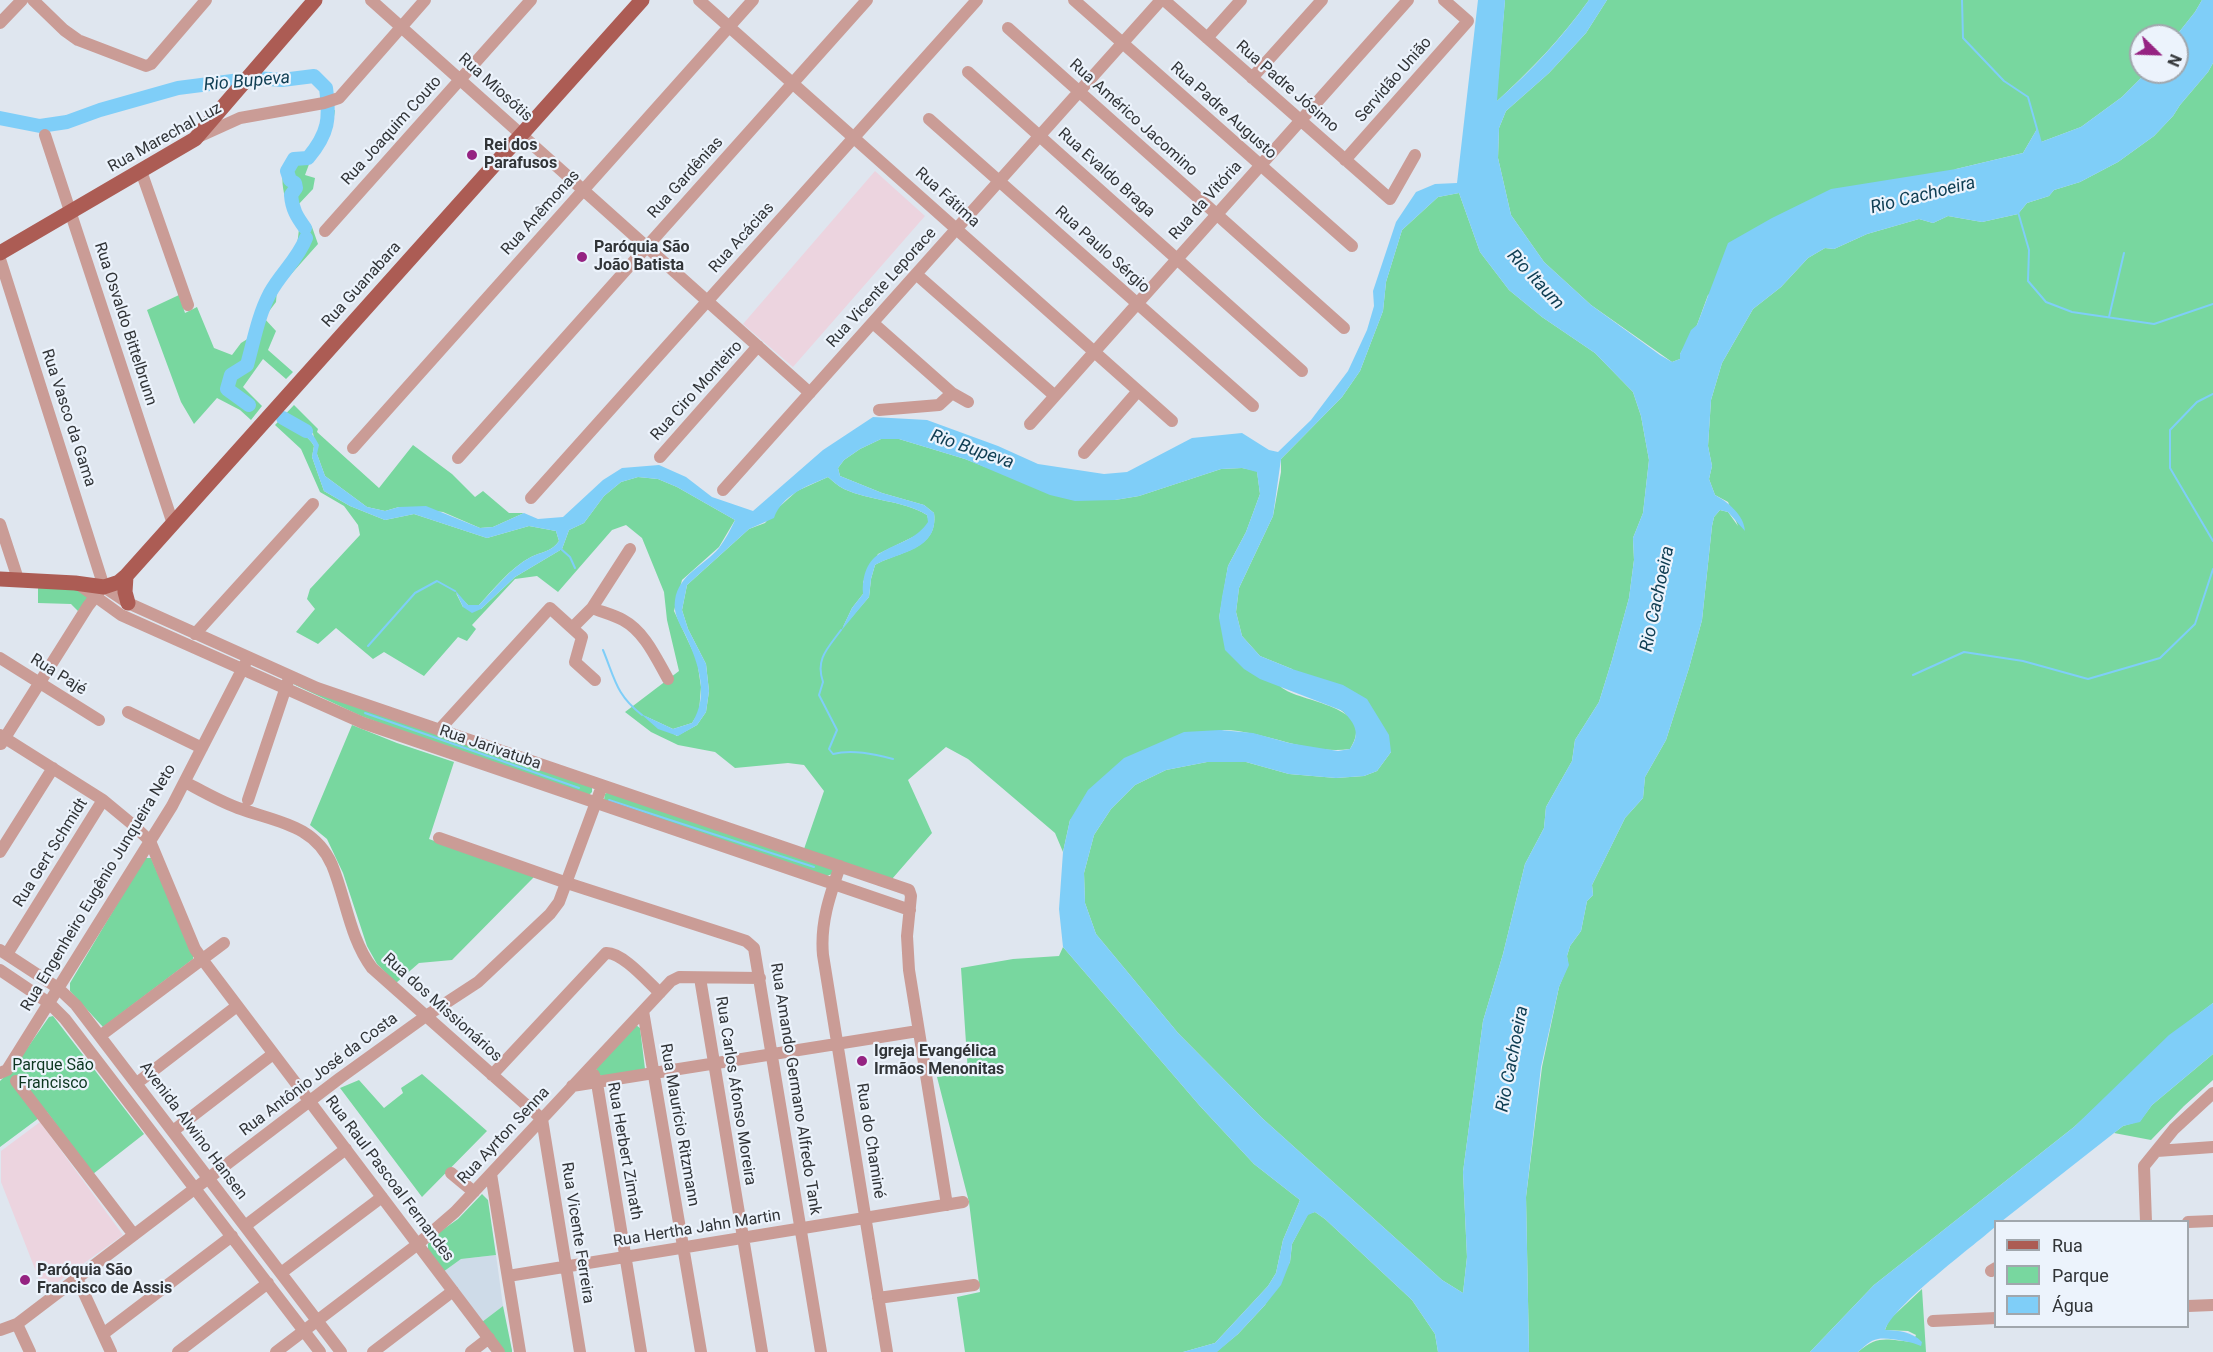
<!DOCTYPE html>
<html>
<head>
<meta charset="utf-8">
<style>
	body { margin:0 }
	#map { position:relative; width:2213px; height:1352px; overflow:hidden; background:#dfe6ef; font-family:Roboto,sans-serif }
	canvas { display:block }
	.legend { position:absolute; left:1994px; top:1220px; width:195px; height:108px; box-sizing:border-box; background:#ecf3fc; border:2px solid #a1a7ad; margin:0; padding:8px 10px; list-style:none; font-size:18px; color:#313437 }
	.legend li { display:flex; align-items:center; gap:12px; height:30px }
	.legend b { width:30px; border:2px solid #a1a7ad }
	.north { position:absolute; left:2129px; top:24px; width:60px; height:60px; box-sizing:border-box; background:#ecf3fc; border:2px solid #a1a7ad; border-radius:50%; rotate:113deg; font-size:16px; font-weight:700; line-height:24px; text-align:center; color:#313437 }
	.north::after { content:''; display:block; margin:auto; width:21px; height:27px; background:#952382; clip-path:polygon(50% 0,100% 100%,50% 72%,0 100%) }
</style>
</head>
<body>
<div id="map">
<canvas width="2213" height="1352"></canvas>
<ul class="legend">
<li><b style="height:8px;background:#ac5c54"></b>Rua</li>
<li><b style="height:16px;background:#78d79f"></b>Parque</li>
<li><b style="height:16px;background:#7fcef8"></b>Água</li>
</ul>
<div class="north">N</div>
</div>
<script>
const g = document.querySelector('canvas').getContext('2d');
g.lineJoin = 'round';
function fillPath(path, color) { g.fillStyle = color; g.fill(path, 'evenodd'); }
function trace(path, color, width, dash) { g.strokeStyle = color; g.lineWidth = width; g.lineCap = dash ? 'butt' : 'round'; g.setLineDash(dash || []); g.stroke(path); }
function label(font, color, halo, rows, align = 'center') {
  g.font = font + ' Roboto,sans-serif'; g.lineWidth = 4.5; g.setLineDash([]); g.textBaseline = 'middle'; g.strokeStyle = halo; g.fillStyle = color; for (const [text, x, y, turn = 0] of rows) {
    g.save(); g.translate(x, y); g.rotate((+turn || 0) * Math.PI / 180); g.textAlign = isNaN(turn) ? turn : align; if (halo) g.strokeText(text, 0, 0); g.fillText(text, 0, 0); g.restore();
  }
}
const built = new Path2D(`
	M496,1255L503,1306L482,1322L443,1272L461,1259Z`);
const education = new Path2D(`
	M875,171L925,216L793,367L743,324Z
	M40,1122L123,1235L44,1292L1,1182V1151Z`);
const green = new Path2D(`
	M1505,0H1589C1562,38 1530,71 1496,102Z
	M1607,0H2202L2195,12L2176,36H2141V72H2147L2122,97L2081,127L2041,142L2037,129L2023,153L1956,169L1708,295L1697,325L1680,354V359L1672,362L1591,305L1544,262L1511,215L1498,158L1499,128L1506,111L1549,73L1586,33Z
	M2213,63V1003L2192,1019L2074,1127L1874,1285L1810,1352H1529L1526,1197L1542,1067L1559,987L1568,965L1567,956L1570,946L1581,931L1587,901L1593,895L1592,885L1625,818L1643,798L1645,777L1666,740L1689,668L1702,620L1712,526L1714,517L1720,510L1728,512L1738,526L1728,502L1715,495L1709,479L1712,466L1708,446L1711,400L1722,363L1753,309L1781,287L1808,258L1825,248L1834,249L1867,234L1919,219L1933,223L1948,216L1982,222L2018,214L2027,203L2049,196L2054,190L2080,182L2118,162L2154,136L2173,116L2180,105L2208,72Z
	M335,110L333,123L316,158L311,159L305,175L315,178L313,189L297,206L312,227L318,244L277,290L276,302L264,318L276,331L268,350L293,372L286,379L263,359L243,387L262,406L251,420L240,410L217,398L194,424L181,402L147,310L179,295L185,313L197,307L214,348L232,355L241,343L249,338L270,283L297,246L299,229C289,215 272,172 291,159C295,155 304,154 309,152L322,128L326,112Z
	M1459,193L1480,252L1509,290L1542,317L1595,353L1633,392L1641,416L1649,460L1643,513L1633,538L1634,560L1629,598L1612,660L1599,702L1575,740L1572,761L1546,807L1544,828L1525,864L1503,954L1483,1021L1463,1172L1467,1257L1463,1293L1442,1280L1262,1118L1178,1033L1096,934L1085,903L1084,873L1094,835L1111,809L1135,785L1166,770L1207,762H1246L1289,774L1336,778L1364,776L1377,771L1391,752L1292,669L1260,656L1242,636L1236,612L1239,588L1273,516L1281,472V459L1342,397L1360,371L1383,311L1386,282L1402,230L1438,197Z
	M294,405L318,429L317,432L379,488L413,445L452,474L475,497L483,491L509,513H524L493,527L480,528L443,512L399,507L385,511L367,507L325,476L317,454L313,433L292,423C298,433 308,435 314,446L312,457L324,491L350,506L385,520L414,514L487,538L529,526L556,531L559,541C553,551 541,552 531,557C510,568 494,589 479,605H468L456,593L463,607L481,609L515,577L562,549L569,530L584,523L604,496L621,482L638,477L658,479L677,487L735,520L719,547L682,580L674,611L697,660L701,687L699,712L692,723L673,729L645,716L677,736L697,725L706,712L709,691L706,664L688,629L682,610L687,585L749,529L765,523L778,508L797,491L828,477C833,481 838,486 844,489C870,501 902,500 927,515L929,522L921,533L878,554L863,582V594L852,608L843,627L869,597L871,579L875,565C897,552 939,550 934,513L924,505L882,493L840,476L838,468L844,460L860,449L881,439H899L965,459L1003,474L1115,500L1139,496L1221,469L1242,468L1257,471L1260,494L1246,532L1228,566L1219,618C1238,639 1260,669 1281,687C1299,703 1379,705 1350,749C1307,755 1266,731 1224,730C1213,730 1089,808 1070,820L1063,852L1055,833L968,759L946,747L908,780L932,833L892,879L804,849L824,791L804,765L788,763L735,768L715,752L678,745L651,732L625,712L679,671L667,620L664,592L642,538L626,525L612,530L558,592L537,576L515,579L472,625L476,629L467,641L458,637L424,676L384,652L373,659L336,628L318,644L296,632L315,609L307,599L310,589L360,535L358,525L344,506L320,492L301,449L275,425Z
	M38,587L75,588L91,595L78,611L71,604L38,603Z
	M291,683L592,787V792L589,795L436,744L361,716Z
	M352,725L397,743L454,762L429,839L534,877L452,960L419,963L396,983L377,964L367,946L343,873L327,839L310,825Z
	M608,792L831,866L833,870L832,874L827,876L604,800L605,794Z
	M146,858H151L193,955V959L103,1027L70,991V983L144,859Z
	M1063,947L1200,1106L1254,1164L1300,1200L1283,1240L1276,1273L1268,1286L1215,1343L1183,1352H965L957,1297L980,1292L969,1202L937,1077L968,1073L961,968L1013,959L1059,956Z
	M53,1016L144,1134L93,1174L47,1112L0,1147V1081L14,1067L49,1017Z
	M636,1025L640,1028L645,1069L602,1076L597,1074L596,1068Z
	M2213,1054V1080L2184,1106L2151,1140L2114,1133L2123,1126L2140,1121L2152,1105Z
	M422,1074L487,1131L422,1197L340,1088L359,1080L384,1108L403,1093L401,1088Z
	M482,1194L488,1200L496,1255L461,1259L443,1272L428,1250V1244L431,1238L458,1219Z
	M1315,1212L1325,1219L1412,1300L1435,1334L1438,1352H1216L1238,1334L1265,1305L1290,1262L1292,1244L1308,1214Z
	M1922,1289L1926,1352H1858C1878,1334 1888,1340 1913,1342L1916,1335L1908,1331L1885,1330L1889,1320Z
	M503,1306L512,1350V1352H504L482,1322Z`);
const water = new Path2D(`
	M1478,0H1505L1497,101C1531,71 1562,38 1589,0H1607L1586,33L1549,73L1506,111L1499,128L1498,158L1511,215L1544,262L1591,305L1660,355L1672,362L1680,359V354L1691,330L1697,325L1728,243L1772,218L1831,189L1956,169L2023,153L2037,129L2041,142L2081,127L2122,97L2147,72H2177L2176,36L2195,12L2202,0H2213V63L2208,72L2180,105L2173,116L2154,136L2118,162L2080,182L2054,190L2049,196L2027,203L2018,214L1982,222L1948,216L1933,223L1919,219L1867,234L1834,249L1825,248L1808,258L1781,287L1753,309L1722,363L1711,400L1708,446L1712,466L1709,479L1715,495C1728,502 1744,515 1745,531L1728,512L1720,510L1714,517L1712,526L1702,620L1689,668L1666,740L1645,777L1643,798L1625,818L1592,885L1593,895L1587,901L1581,931L1570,946L1567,956L1569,965L1559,987L1541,1067L1526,1197L1529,1352H1438L1435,1334L1412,1300L1325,1219L1315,1212L1308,1215L1292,1244L1290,1262L1281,1285L1265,1305L1238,1334L1217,1352H1183L1215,1343L1268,1286L1276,1273L1283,1240L1300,1200L1254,1164L1200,1106L1063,947L1059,909L1063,852L1070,820L1088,790L1124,758L1184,732L1220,730L1253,733L1289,743L1338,751L1350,749C1361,733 1355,724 1343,711L1260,679L1244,669L1225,650L1219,618L1222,597L1228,566L1246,532L1260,494L1257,472L1242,468L1221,469L1139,496L1115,500L1075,501L1050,495L965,459L899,439H881L860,449L844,460L838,468L840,476L882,493L924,505L934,513C939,551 898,552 875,565L871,579L869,597L841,631L852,608L863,594C861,539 907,554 928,522L927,515C902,500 870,501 844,489C838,486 833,481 828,477C807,486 782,495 774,518L749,529L687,585L682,610L688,629L706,664L709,691L706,712L697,725L678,736L658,729L641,714L673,729L692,723C710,695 698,662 685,634C679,623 673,613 675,600C679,574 704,566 719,548C725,540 731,529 735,520L677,487L658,479L638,477L621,482L604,496L584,523L569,530L562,549L515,577L481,609L472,613L463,607L455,590L468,605H479C495,589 510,568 531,557C541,552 553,551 559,541L556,531L529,526L487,538L414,514L385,520L350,506L324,491L312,457L314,446C308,435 298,433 291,422C306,427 312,431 319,445L317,454L325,476L367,507L385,511L399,507L426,506L480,528L493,527L524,513L538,519L563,517L603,480L622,468L659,465L686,477L712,497L753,511L823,450L873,417L927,420L998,446L1038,464L1104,474L1127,472L1192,438L1242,433L1269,450L1278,452L1311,420L1348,371L1367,330L1374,306L1373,291L1396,222L1416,192L1435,184L1457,183ZM1459,193L1480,252L1509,290L1542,317L1595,353L1633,392L1641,416L1649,460L1643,513L1633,538L1634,560L1629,598L1612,660L1599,702L1575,740L1572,761L1546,807L1544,828L1525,864L1503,954L1483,1021L1463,1172L1467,1257L1463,1293L1442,1280L1262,1118L1178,1033L1096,934L1085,903L1084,873L1094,835L1111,809L1135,785L1166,770L1207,762H1246L1289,774L1336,778L1364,776L1377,771L1391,752L1389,735L1367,699L1343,685L1292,669L1260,656L1242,636L1236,612L1239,588L1273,516L1281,459L1342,397L1360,371L1383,311L1386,282L1402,230L1438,197Z
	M2213,1003V1054L2152,1105L2140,1122L2123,1126L2002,1221L1996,1222L1995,1227C1971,1248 1895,1304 1885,1330C1900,1331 1911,1331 1922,1342L1921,1346C1912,1342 1888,1337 1878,1339C1870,1340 1864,1347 1858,1352H1810L1874,1285L2074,1127L2169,1035Z`);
const stream = new Path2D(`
	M1962,0L1963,38L2004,81L2028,97L2041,143
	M2018,212L2029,250L2028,281L2046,302L2072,312L2154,324L2213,304
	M2109,317L2124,253
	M2213,394L2197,402L2170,430V468L2213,541
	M561,549L570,557L575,568
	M841,630C828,648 815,659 823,682L819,695L837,730L829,749L833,754C852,749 874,754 893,759
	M368,646L415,593L437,581L455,591
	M603,650C615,679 616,695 642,715
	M1913,675L1964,652L2023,661L2088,679L2160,658L2195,624L2213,569
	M365,713L579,788
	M609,800L814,867`);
const river = new Path2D(`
	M0,118L40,126L67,122L100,110L178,88L256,78L282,80L314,76L326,88C330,118 329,133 308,158L294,159L287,171L290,180L295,183L296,188L291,195C292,209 297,217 305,228
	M249,405L227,389L231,375L247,365C254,340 258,316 270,293C281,273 298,259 306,238
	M283,418L306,431`);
const minor = new Path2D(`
	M33,0L64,30L78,40L146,66L151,64L206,0
	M371,0L810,393
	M699,0L1172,421
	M1074,0L1352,246
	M1164,0L1390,199L1415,155
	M0,23L22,0
	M1008,28L1344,328
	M1207,38L1241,0
	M968,72L1302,371
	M1252,78L1322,0
	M929,119L1253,406
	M45,135L173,524
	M198,137L240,118L324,103L339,98L425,0
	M1345,160L1468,21L1444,0
	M141,171L188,305
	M325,231L531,0
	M0,259L104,587
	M916,274L1055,396
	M873,323L952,393L968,402
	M879,410L939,405L952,393
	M1030,424L1408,0
	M353,448L753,0
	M1084,453L1138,391
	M660,457L758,346
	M458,458L867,0
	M723,490L1161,0
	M531,498L977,0
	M0,524L18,579
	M78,584L121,615L363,723L910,910
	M104,587L128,603L317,688L909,890L911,896L907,936L909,970L947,1205
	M592,608L630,549
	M572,628L592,608C602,612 614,615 623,620C645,632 656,658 668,679
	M195,634L313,504
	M0,658L99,720
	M128,712L202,748
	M439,730L550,608L582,637L575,662L595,680
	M0,735L103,800L132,824L150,841L195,949L202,959L499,1352
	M1,744L88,606L99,592
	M185,782C202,791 219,801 238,808C276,822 314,824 332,865C346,899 350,939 372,968L542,1119L580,1352
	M248,800L288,681
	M439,838L567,883L734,937L746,941L754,948L821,1352
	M0,852L53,768
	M840,866C830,895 820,923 823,955L887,1352
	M0,950L58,988L76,1005L341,1352
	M7,954L103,800
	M0,970L49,1003L65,1019L320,1352
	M700,978L762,1352
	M643,1011L701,1352
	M100,1036L224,943
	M0,1073L7,1070L172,806L245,664
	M492,1075L606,953C622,952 647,981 660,993
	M594,1075L597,1083L641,1352
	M16,1081L134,1235
	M137,1083L237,1006
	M572,1086L918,1031
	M173,1131L273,1054
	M2157,1151L2213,1147
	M451,1173L474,1192
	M491,1174L520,1352
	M2146,1222L2144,1166L2174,1129L2213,1093
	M2188,1222L2213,1221
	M245,1226L346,1149
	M1991,1271L1996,1268
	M281,1273L382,1197
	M508,1276L963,1202
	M77,1278L111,1352
	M878,1298L974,1285
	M2188,1306L2213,1305
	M1933,1321L1996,1318
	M17,1324L30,1352
	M0,1330L17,1324L340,1078L426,1016L478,982L550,914L559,902L602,786
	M103,1334L232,1236
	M178,1352L268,1283
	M276,1352L418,1244L455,1212L671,981L679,977L760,978
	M373,1352L453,1291
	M471,1352L489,1338`);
const major = new Path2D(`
	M0,253L195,139L315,0
	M126,576L125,592L128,603
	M0,579L75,583L104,587L119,582L126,576L642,0`);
const markers = [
	[472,155,6,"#952382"],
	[582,257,6,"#952382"],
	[862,1061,6,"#952382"],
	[25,1280,6,"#952382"]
];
const streetNames = [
	["Servidão União",1394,80,-49],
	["Rua Padre Jósimo",1287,87,41],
	["Rua Miosótis",495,88,42],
	["Rua Padre Augusto",1223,111,42],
	["Rua Américo Jacomino",1133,118,42],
	["Rua Joaquim Couto",392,131,-48],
	["Rua Marechal Luz",165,138,-29],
	["Rua Evaldo Braga",1106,173,42],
	["Rua Gardênias",686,178,-48],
	["Rua Fátima",947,198,42],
	["Rua da Vitória",1206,201,-48],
	["Rua Anêmonas",541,213,-48],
	["Rua Acácias",742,238,-48],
	["Rua Paulo Sérgio",1102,250,42],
	["Rua Guanabara",362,285,-48],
	["Rua Vicente Leporace",882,288,-48],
	["Rua Osvaldo Bittelbrunn",125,324,72],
	["Rua Ciro Monteiro",697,391,-48],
	["Rua Vasco da Gama",68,418,72],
	["Rua Pajé",58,675,32],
	["Rua Jarivatuba",490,748,19],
	["Rua Gert Schmidt",51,853,-58],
	["Rua Engenheiro Eugênio Junqueira Neto",99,888,-59],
	["Rua dos Missionários",442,1008,42],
	["Rua Antônio José da Costa",319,1075,-37],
	["Rua Amando Germano Alfredo Tank",795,1089,81],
	["Rua Carlos Afonso Moreira",735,1091,81],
	["Rua Maurício Ritzmann",679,1125,80],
	["Avenida Alwino Hansen",193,1131,53],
	["Rua Ayrton Senna",504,1136,-47],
	["Rua do Chaminé",870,1141,81],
	["Rua Herbert Zimath",624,1151,80],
	["Rua Raul Pascoal Fernandes",389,1179,53],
	["Rua Hertha Jahn Martin",697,1229,-9],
	["Rua Vicente Ferreira",577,1233,81]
];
const poiNames = [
	["Rei dos",484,146],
	["Parafusos",484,164],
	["Paróquia São",594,248],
	["João Batista",594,266],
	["Igreja Evangélica",874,1052],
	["Irmãos Menonitas",874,1070],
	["Paróquia São",37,1271],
	["Francisco de Assis",37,1289]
];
const parkNames = [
	["Parque São",53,1066],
	["Francisco",53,1084]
];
const waterNames = [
	["Rio Bupeva",247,82,-5],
	["Rio Cachoeira",1923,196,-14],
	["Rio Itaum",1535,280,47],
	["Rio Bupeva",972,450,19],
	["Rio Cachoeira",1658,599,-78],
	["Rio Cachoeira",1513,1059,-79]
];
fillPath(built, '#cedbe8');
fillPath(education, '#ecd4df');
fillPath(green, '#78d79f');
fillPath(water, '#7fcef8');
trace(stream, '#7fcef8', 2);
trace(river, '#7fcef8', 14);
trace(minor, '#ca9c96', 12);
trace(major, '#ac5c54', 15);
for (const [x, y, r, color] of markers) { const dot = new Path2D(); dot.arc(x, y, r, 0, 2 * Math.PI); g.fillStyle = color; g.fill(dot); trace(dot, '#ecf3fc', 2); }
label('16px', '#313437', '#ecf3fc', streetNames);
label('bold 16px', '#313437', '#ecf3fc', poiNames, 'left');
label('16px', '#0d3721', '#ecf3fc', parkNames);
label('italic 18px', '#0e3d52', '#ecf3fc', waterNames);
</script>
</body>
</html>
